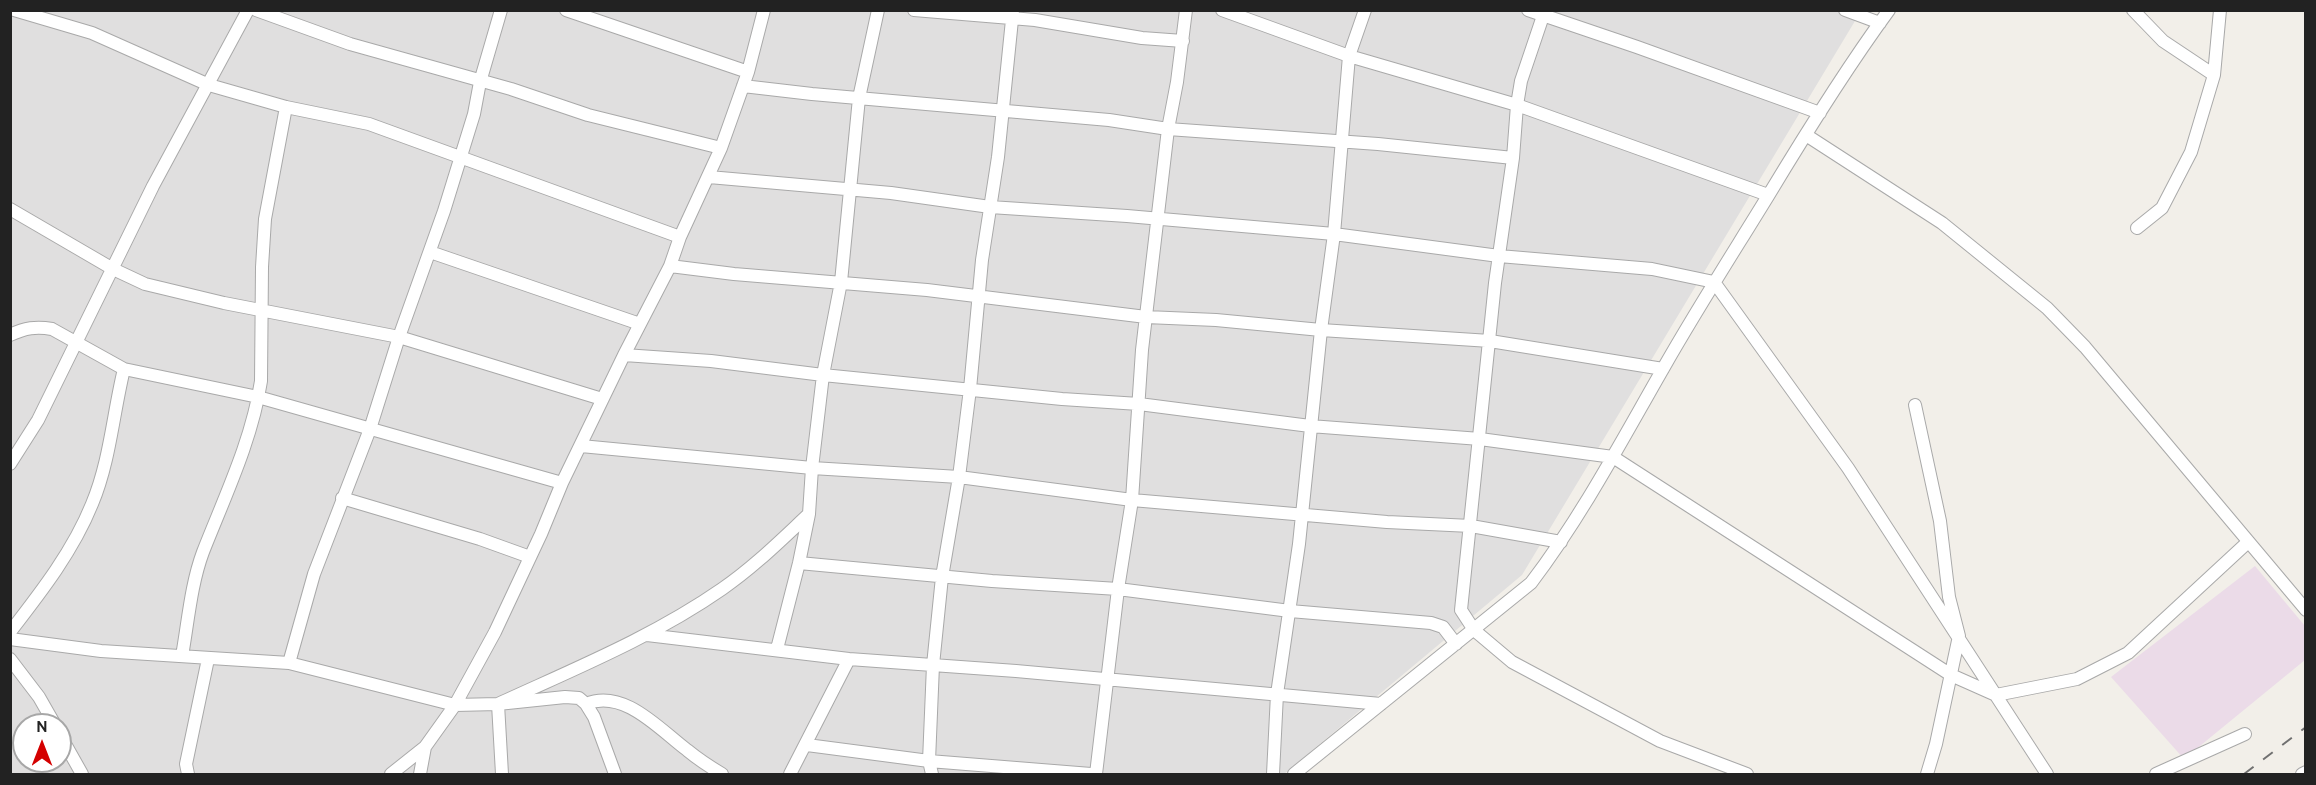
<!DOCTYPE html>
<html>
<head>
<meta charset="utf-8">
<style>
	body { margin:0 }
	#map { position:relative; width:2316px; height:785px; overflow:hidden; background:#f2efe9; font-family:Cabin,sans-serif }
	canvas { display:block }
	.frame { position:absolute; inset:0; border:12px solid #222; pointer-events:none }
	.north { position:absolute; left:12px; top:713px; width:60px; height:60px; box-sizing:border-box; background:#fff; border:2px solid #a7a7a7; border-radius:50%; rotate:0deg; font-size:16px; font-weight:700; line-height:24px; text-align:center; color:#222 }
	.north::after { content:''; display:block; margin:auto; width:21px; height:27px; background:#d40000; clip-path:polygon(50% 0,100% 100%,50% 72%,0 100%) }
</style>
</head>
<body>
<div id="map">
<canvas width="2316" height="785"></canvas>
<div class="frame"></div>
<div class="north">N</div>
</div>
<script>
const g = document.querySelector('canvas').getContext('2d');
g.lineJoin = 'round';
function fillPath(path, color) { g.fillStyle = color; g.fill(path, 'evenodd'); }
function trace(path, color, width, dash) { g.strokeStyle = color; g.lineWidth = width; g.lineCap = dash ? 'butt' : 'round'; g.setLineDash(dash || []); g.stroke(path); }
const residential = new Path2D(`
	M10,11H1861L1522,575L1284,774H11ZM24,725H60V761H24Z`);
const industrial = new Path2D(`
	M2255,566L2305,626V660L2184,759L2111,677Z`);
const minor = new Path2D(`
	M14,10L92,33L209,85L286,107L369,124L680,237
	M256,10L350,44L511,89L588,115L721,148
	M566,10L748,72
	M914,10L1035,20L1142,38L1183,41
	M1222,10L1349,56L1517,105L1768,195
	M1528,10L1637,47L1820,113
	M1545,10L1521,81L1517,105L1513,158L1495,283L1461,610L1474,630L1512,662L1660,741L1747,774
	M1845,10L1880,23
	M2133,10L2163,41L2214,75
	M743,86L812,94L1109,120L1168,129L1378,144L1513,158
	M1806,135L1942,223L2047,308L2085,347L2306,610
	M709,177L891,193L990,207L1127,216L1334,234L1499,256L1652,269L1714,282L1848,468L2047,774
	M10,209L113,269L145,284L224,303L399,337L602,399
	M2137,228L2162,208L2191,152L2214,75L2220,10
	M430,252L640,324
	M670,266L734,274L927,290L1146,317L1216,320L1321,330L1490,341L1663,369
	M10,335C25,328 36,326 52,329L124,369L258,397L562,483
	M624,355L711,361L823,375L1062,399L1139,404L1310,426L1480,439L1613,457L1951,675L1996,695L2077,679L2128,653L2248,542
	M1915,405L1940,521L1949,597L1959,636L1936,744L1927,774
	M581,446L812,468L959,477L1132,500L1387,522L1471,526L1561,542
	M10,464L38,420L153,186L248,10
	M342,498L480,539L530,557
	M799,563L992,581L1118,589L1290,611L1431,623L1443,627L1456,644
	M10,632C41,592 73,551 92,504C110,461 113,414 124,369
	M647,635L849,659L1016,671L1381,704
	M10,639L101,651L289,663L455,705L498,704L565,697L579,698L586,704L594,717L615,774
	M777,649L799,563L809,514L812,468L823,375L841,282L859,98L878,10
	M182,656C188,622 191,584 203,552C225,496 252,440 261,381L262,267L265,219L286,107
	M10,659L39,697L55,725
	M289,663L314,574L370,429L399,337L444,211L474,114L480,82L501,10
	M586,704C624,688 660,730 687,750C698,759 710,767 722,774
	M60,735L82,774
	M807,745L929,761L1091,774
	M188,774L186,764L208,659
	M391,774L425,747
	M420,774L425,747L455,705L495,632L541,534L562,483L624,355L670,266L680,237L721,148L748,72L764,10
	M502,774L498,704C574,669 653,637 722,589C754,567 781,540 809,514
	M790,774L849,659
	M932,774L929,761L933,665L942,577L959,477L970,389L982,260L998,157L1013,10
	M1096,774L1118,589L1132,500L1142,350L1168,129L1177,82L1186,10
	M1273,774L1277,694L1299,544L1321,330L1334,234L1349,56L1365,10
	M1294,774L1531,583C1582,516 1622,440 1664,367C1697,309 1733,253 1768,196C1806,133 1845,70 1889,10
	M2156,774L2245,734
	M2302,774L2306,772`);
const rail = new Path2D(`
	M2244,774L2306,727`);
fillPath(residential, '#e0dfdf');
fillPath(industrial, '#ebdbe8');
trace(minor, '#a9a9a9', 14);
trace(minor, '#fff', 12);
trace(rail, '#707070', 2, [12, 12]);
</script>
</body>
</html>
